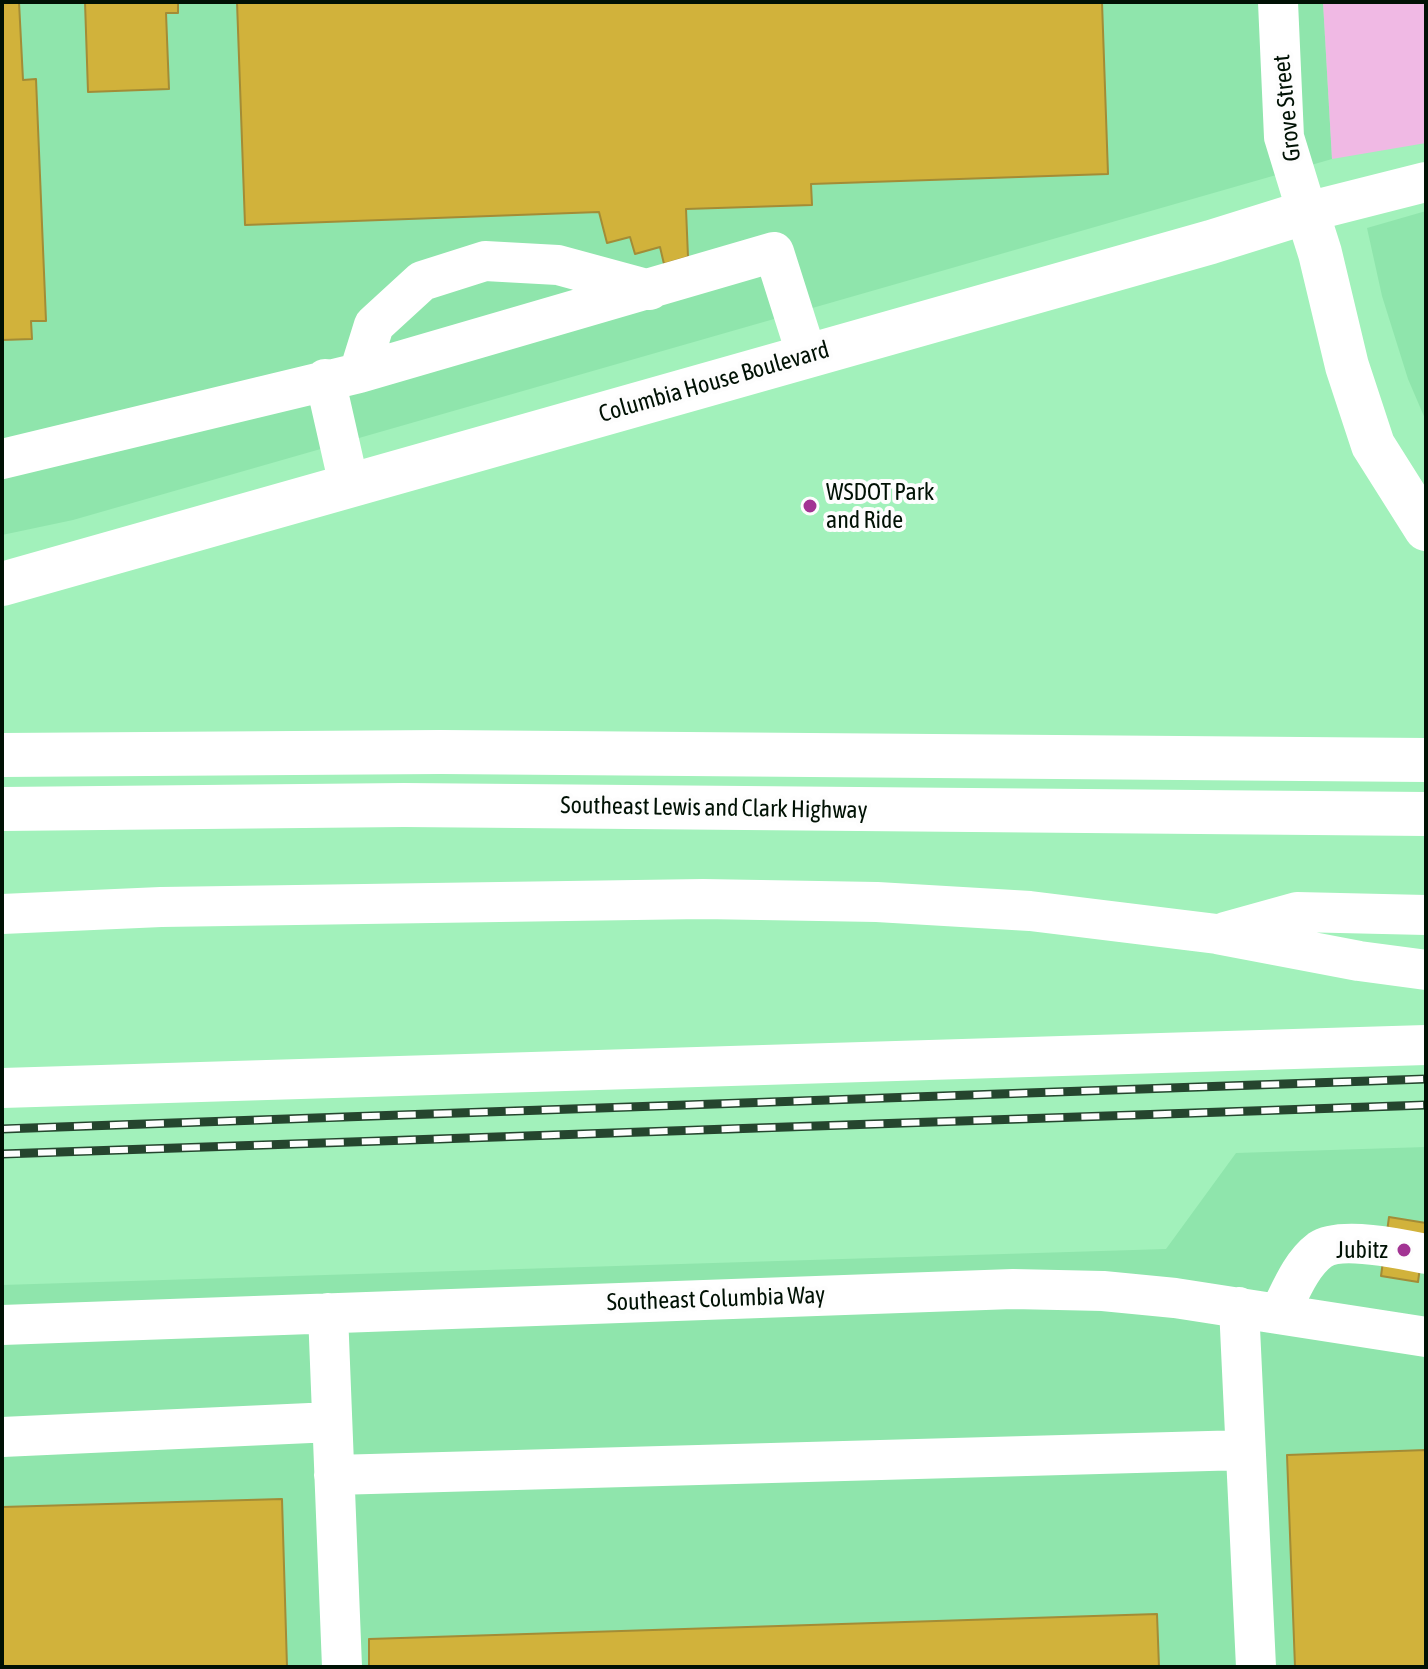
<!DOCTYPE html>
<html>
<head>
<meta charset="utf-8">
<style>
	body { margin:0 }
	#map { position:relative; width:1428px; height:1669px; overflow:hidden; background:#a2f1bb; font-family:"Asap Condensed",sans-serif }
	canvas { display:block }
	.frame { position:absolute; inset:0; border:4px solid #001104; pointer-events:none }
</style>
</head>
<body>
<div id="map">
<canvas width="1428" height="1669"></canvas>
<div class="frame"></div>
</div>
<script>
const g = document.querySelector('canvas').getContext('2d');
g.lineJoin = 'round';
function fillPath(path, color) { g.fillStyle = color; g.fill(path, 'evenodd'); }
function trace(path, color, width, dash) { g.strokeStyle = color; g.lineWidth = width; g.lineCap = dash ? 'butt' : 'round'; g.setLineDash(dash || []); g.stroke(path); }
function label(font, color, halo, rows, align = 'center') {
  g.font = font + ' "Asap Condensed",sans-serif'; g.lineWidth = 8; g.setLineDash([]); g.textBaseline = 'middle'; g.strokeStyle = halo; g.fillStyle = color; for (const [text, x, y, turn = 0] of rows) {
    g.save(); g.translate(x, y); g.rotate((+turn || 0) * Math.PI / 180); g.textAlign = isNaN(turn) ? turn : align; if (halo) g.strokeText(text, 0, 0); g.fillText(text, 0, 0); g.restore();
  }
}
const built = new Path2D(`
	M2,2H1323L1332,159L73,520L2,535Z
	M1426,211V421L1408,379L1382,296L1367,228Z
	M1426,1147V1667H2V1285L1166,1249L1236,1153Z`);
const green = new Path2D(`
	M1323,2H1426V143L1332,159Z`);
const building = new Path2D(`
	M2,2H19L23,80L36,79L46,321H31L32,339L2,340Z
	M85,2H178V13H166L169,89L88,92Z
	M237,2H1102L1108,174L811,184L812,205L686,209L688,257L664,264L660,247L635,254L630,237L607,243L599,212L245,225Z
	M1389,1217L1426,1223L1418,1282L1381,1276Z
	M1426,1450V1667H1295L1287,1455Z
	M282,1499L287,1667H2V1507Z
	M1157,1614L1159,1667H369V1639Z`);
const minor = new Path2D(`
	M1278,2L1284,137L1307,212L1426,182
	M359,373L374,325L422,281L485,261L558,265L650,290
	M325,379L349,485
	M2,459L359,373L774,252L807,356
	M2,914L161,907L703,899L877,902L1030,911L1217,934L1359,961L1426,970
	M1225,932L1297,912L1426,915
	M2,1088L1426,1045
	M1239,1307L1256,1667
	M328,1313L342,1667
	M1279,1314C1290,1293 1300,1265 1320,1250C1340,1236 1402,1249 1426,1254
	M2,1325L1013,1289L1103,1291L1175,1298L1426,1337
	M2,1437L332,1422
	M334,1475L1245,1450`);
const major = new Path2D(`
	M2,584L1211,242L1307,212`);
const highway = new Path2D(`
	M1307,212L1320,253L1347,366L1373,445L1426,529
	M2,755L441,752L1426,760
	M2,809L404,805L1426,814`);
const rail = new Path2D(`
	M2,1129L1426,1079
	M2,1154L1426,1105`);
const markers = [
	[810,506,8,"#a23493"],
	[1404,1250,8,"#a23493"]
];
const streetNames = [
	["Grove Street",1287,108,-96],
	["Columbia House Boulevard",714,382,-16],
	["Southeast Lewis and Clark Highway",714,808,1],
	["Southeast Columbia Way",716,1299,-2]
];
const poiNames = [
	["WSDOT Park",826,492],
	["and Ride",826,520],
	["Jubitz",1388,1250,"right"]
];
fillPath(built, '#8fe5ac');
fillPath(green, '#f0b9e4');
fillPath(building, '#d1b23b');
trace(building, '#a38c36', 2);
trace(minor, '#fff', 40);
trace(major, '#fff', 44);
trace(highway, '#fff', 44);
trace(rail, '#25452e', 9);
trace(rail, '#fdfdfd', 6, [18]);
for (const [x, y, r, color] of markers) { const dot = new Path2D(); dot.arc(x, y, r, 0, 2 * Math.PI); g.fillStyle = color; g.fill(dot); trace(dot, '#fdfdfd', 3); }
label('24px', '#001104', '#fdfdfd', streetNames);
label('24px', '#001104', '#fdfdfd', poiNames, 'left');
</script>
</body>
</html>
